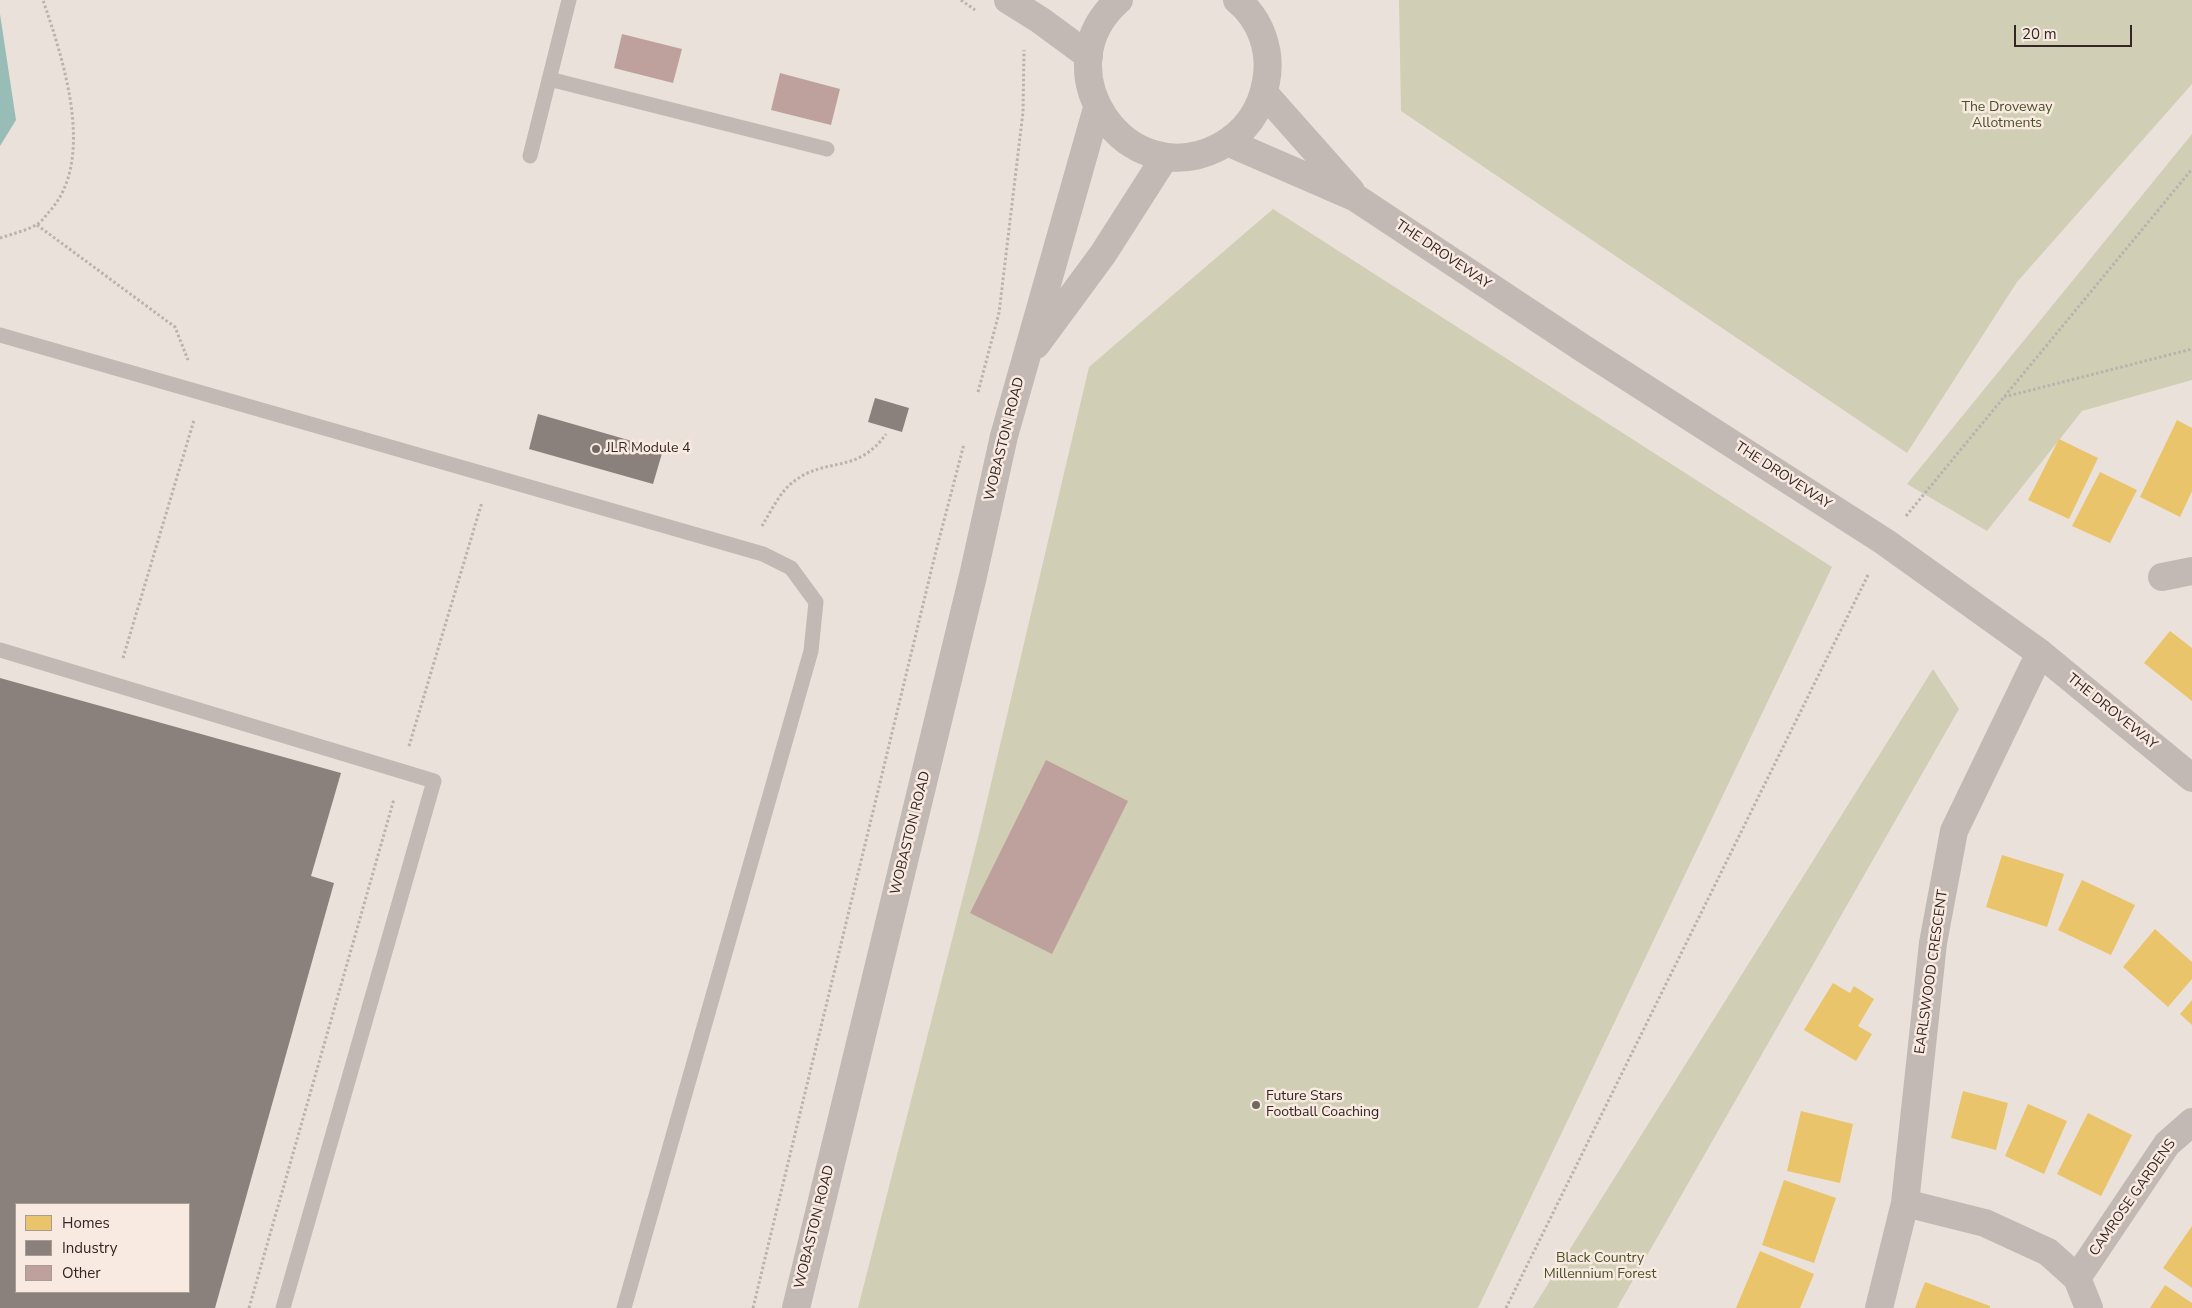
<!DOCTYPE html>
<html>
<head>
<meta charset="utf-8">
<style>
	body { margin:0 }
	#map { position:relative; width:2192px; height:1308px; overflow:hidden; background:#ebe1db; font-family:"Nunito Sans",sans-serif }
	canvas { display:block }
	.legend { position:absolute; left:15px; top:1203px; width:175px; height:90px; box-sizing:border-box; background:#f9eae1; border:1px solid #aa9c95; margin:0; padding:6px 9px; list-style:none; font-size:15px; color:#332624 }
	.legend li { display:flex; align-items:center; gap:10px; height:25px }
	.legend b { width:25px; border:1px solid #aa9c95 }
	.scale { position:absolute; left:2014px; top:25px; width:118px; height:22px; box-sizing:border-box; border:2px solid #332624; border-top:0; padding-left:6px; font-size:15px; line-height:18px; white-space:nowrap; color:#332624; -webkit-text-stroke:4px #f9eae1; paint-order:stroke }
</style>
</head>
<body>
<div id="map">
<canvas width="2192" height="1308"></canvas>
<ul class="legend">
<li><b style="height:14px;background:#e9c46a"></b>Homes</li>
<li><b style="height:14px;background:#8a817c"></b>Industry</li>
<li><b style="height:14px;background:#bea19d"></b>Other</li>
</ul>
<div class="scale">20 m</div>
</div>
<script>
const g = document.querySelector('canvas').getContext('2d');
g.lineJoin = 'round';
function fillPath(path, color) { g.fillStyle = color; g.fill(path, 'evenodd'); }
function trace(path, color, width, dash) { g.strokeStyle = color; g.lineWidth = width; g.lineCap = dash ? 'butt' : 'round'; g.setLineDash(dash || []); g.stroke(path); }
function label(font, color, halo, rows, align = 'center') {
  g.font = font + ' "Nunito Sans",sans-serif'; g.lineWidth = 5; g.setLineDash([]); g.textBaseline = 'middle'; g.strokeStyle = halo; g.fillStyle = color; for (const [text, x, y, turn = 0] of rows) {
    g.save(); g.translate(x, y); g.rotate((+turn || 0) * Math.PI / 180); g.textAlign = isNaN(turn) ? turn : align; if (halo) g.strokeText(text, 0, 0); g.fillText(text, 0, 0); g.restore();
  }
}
const green = new Path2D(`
	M1399,0H2192V84L2017,282L1907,453L1401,111Z
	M2192,134V380L2082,411L1987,531L1907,484Z
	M1273,209L1832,567L1478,1308H858L981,826L1089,367Z
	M1933,669L1959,709L1617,1308H1533Z`);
const water = new Path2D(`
	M0,14L16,120L0,146Z`);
const homes = new Path2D(`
	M2177,420L2192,428V491L2180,517L2140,497Z
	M2059,439L2098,458L2069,519L2028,500Z
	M2100,472L2137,490L2110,543L2072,526Z
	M2170,631L2192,648V701L2144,663Z
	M2002,855L2064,874L2047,927L1986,907Z
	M2082,880L2135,905L2111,955L2058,930Z
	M2155,929L2192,962V979L2168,1007L2123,967Z
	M1833,983L1850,993L1854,986L1874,999L1858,1026L1872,1034L1856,1061L1804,1030Z
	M2192,1000V1025L2180,1014Z
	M1963,1091L2008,1103L1996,1150L1951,1138Z
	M2028,1104L2067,1121L2044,1174L2005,1156Z
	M1801,1111L1853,1124L1840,1183L1787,1171Z
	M2088,1113L2132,1135L2101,1196L2057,1174Z
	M1784,1180L1836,1198L1814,1263L1762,1245Z
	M2192,1226V1288L2163,1268Z
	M1760,1251L1814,1274L1800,1308H1736Z
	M1925,1282L1990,1306V1308H1915Z
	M2165,1285L2192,1303V1308H2150Z`);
const industry = new Path2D(`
	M875,398L909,408L902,432L868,422Z
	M538,414L663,450L653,484L529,449Z
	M0,678L341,773L311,876L334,883L215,1308H0ZM16,1204H189V1292H16Z`);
const building = new Path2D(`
	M622,34L682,49L673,83L614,68Z
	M780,73L840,89L831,125L771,110Z
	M1046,760L1128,801L1052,954L970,913Z`);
const path = new Path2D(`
	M961,0L975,10
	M37,225L175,327L188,360
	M0,238C12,234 25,231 36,225C41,223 45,216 49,212C97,160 63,59 43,0
	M978,392L999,313L1023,112L1024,50
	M2004,397L2192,349
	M1906,516L2192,169
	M762,526C771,511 780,492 793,482C826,456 857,475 886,434
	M123,658L194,420
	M409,746L482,502
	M249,1308L394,799
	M753,1308L935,555L964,444
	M1506,1308L1869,573`);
const service = new Path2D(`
	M549,79L827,149
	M530,156L569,0
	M0,335L763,554L791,568L816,602L811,651L624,1308
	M0,650L434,781L283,1308`);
const minor = new Path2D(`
	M1008,0L1040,20L1089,56
	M2162,577L2192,571
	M1905,1203L1985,1223L2048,1252L2077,1278L2089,1308
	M2077,1278L2167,1144L2192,1122
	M1879,1308L1905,1203L1933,943L1954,831L2040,653`);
const tertiary = new Path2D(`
	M1119,0C1040,69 1126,195 1219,147C1245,133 1261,110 1266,82C1272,52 1261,19 1237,0
	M1264,93L1351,191
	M1227,142L1356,198L1584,349L1885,542L2040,653L2192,778
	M1036,345L1103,254L1165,157
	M796,1308L973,576L1004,436L1097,108`);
const markers = [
	[596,449,5,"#736764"],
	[1256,1105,5,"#736764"]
];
const parkNames = [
	["The Droveway",2007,108],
	["Allotments",2007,124],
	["Black Country",1600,1259],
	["Millennium Forest",1600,1275]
];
const streetNames = [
	["THE DROVEWAY",1443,255,34],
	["WOBASTON ROAD",1005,439,-76],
	["THE DROVEWAY",1783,476,33],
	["THE DROVEWAY",2112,712,39],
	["WOBASTON ROAD",911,833,-76],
	["EARLSWOOD CRESCENT",1932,972,-82],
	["CAMROSE GARDENS",2133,1198,-55],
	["WOBASTON ROAD",815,1227,-76]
];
const poiNames = [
	["JLR Module 4",606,449],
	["Future Stars",1266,1097],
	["Football Coaching",1266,1113]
];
fillPath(green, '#d0ceb4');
fillPath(water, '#98bdb6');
fillPath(homes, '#e9c46a');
fillPath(industry, '#8a817c');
fillPath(building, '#bea19d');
trace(path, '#bbb1ae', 3, [2.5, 2.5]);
trace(service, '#c2b9b5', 15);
trace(minor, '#c2b9b5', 28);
trace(tertiary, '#c2b9b5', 28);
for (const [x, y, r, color] of markers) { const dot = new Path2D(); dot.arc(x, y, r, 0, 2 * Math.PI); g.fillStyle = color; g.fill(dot); trace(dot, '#f9eae1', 2); }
label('14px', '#495128', '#f9eae1', parkNames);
label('14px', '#332624', '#f9eae1', streetNames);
label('14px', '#332624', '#f9eae1', poiNames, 'left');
</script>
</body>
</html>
